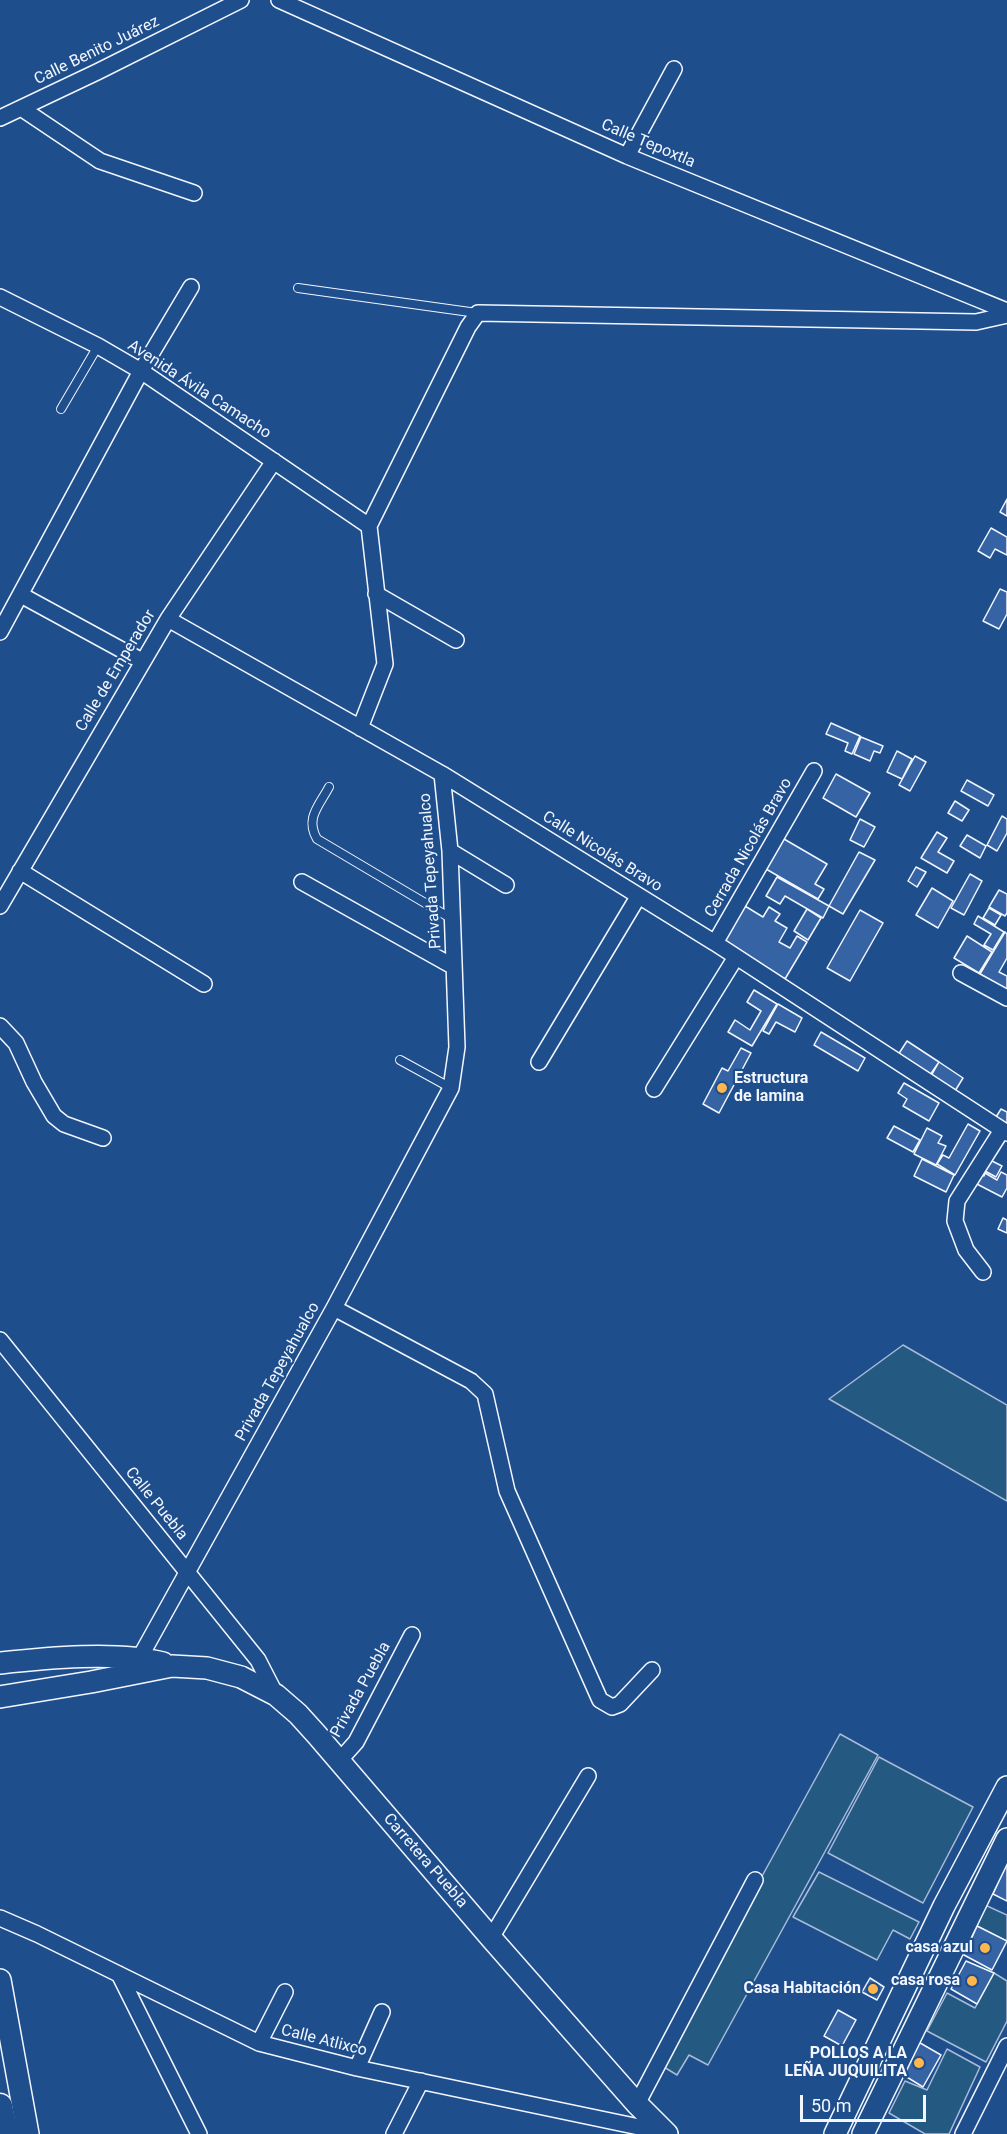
<!DOCTYPE html>
<html>
<head>
<meta charset="utf-8">
<style>
	body { margin:0 }
	#map { position:relative; width:1007px; height:2134px; overflow:hidden; background:#1f4e8c; font-family:Roboto,sans-serif }
	canvas { display:block }
	.scale { position:absolute; left:800px; top:2095px; width:126px; height:27px; box-sizing:border-box; border:3px solid #f2f6ff; border-top:0; padding-left:8px; font-size:18px; line-height:21px; white-space:nowrap; color:#f2f6ff; -webkit-text-stroke:4px #1f4e8c; paint-order:stroke }
</style>
</head>
<body>
<div id="map">
<canvas width="1007" height="2134"></canvas>
<div class="scale">50 m</div>
</div>
<script>
const g = document.querySelector('canvas').getContext('2d');
g.lineJoin = 'round';
function fillPath(path, color) { g.fillStyle = color; g.fill(path, 'evenodd'); }
function trace(path, color, width, dash) { g.strokeStyle = color; g.lineWidth = width; g.lineCap = dash ? 'butt' : 'round'; g.setLineDash(dash || []); g.stroke(path); }
function label(font, color, halo, rows, align = 'center') {
  g.font = font + ' Roboto,sans-serif'; g.lineWidth = 4.5; g.setLineDash([]); g.textBaseline = 'middle'; g.strokeStyle = halo; g.fillStyle = color; for (const [text, x, y, turn = 0] of rows) {
    g.save(); g.translate(x, y); g.rotate((+turn || 0) * Math.PI / 180); g.textAlign = isNaN(turn) ? turn : align; if (halo) g.strokeText(text, 0, 0); g.fillText(text, 0, 0); g.restore();
  }
}
const green = new Path2D(`
	M903,1345L1007,1405V1501L829,1399Z
	M840,1734L878,1755L708,2065L689,2055L677,2075L659,2064Z
	M879,1757L973,1807L923,1903L828,1853Z
	M819,1872L919,1922L910,1939L893,1930L877,1960L793,1917Z
	M985,1905L1007,1915V1941L977,1926Z
	M994,1973L1007,1981V2021L986,2062L927,2031L947,1993L975,2008Z
	M947,2049L980,2067L949,2134H925L889,2113L905,2081L927,2090Z`);
const building = new Path2D(`
	M1007,499V516L1000,512Z
	M991,528L1007,537V555L995,549L990,558L978,551Z
	M1000,589L1007,592V614L999,629L983,621Z
	M831,723L860,736L852,754L845,751L848,743L826,734Z
	M861,737L883,746L880,753L874,751L870,761L854,754Z
	M897,751L912,759L902,779L887,772Z
	M915,756L926,762L910,791L899,785Z
	M836,774L870,793L856,817L823,798Z
	M967,780L994,795L988,806L961,791Z
	M955,801L969,810L962,821L948,813Z
	M1002,816L1007,819V833L997,851L987,845Z
	M860,819L875,827L864,847L850,840Z
	M937,832L947,838L938,852L954,861L947,873L921,858Z
	M967,835L986,846L980,858L960,846Z
	M784,839L827,864L815,884L824,889L818,899L766,869Z
	M859,852L875,860L843,914L829,906Z
	M916,867L926,872L917,887L908,881Z
	M970,874L982,881L964,915L951,908Z
	M777,877L829,906L823,918L785,896L780,904L766,896Z
	M932,888L953,901L938,928L916,915Z
	M999,890L1007,894V913L1005,916L989,907Z
	M740,903L763,917L769,907L780,914L775,921L787,928L779,942L790,948L797,936L807,942L785,979L719,939Z
	M989,908L1001,915L995,925L983,918Z
	M807,909L821,918L808,940L794,931Z
	M860,910L883,923L850,981L827,968Z
	M978,916L1004,932L993,950L984,945L991,934L974,924Z
	M1005,932L1007,934V958L999,972L1007,976V990L980,974Z
	M967,936L992,952L979,973L954,958Z
	M754,990L777,1004L752,1046L728,1032L735,1020L750,1030L761,1011L747,1002Z
	M778,1004L802,1018L795,1032L776,1022L769,1034L763,1031Z
	M821,1032L865,1058L858,1071L814,1045Z
	M907,1041L939,1062L930,1075L898,1055Z
	M741,1048L751,1053L719,1113L703,1104L722,1068L728,1071Z
	M939,1062L963,1078L955,1091L931,1076Z
	M904,1083L939,1103L929,1121L903,1106L907,1099L898,1093Z
	M1001,1109L1007,1112V1124L996,1117Z
	M968,1124L980,1131L955,1175L937,1164L943,1155L949,1158Z
	M894,1126L920,1140L913,1152L887,1138Z
	M927,1128L942,1136L938,1143L946,1146L936,1165L914,1154Z
	M922,1159L954,1175L946,1192L914,1176Z
	M990,1160L1002,1166L996,1177L985,1171L983,1175L977,1172Z
	M976,1172L984,1176L985,1173L997,1180L1001,1172L1007,1175V1188L1002,1197L971,1181Z
	M1003,1218L1007,1220V1233L998,1229Z
	M1007,1863V1901L993,1894Z
	M977,1926L1007,1941L992,1970L964,1955Z
	M966,1961L994,1973L977,2004L951,1989Z
	M870,1978L884,1987L877,2000L862,1992Z
	M838,2010L856,2020L842,2046L824,2036Z
	M915,2040L941,2055L923,2087L897,2071Z`);
const lane = new Path2D(`
	M298,288L477,313
	M61,409L98,346
	M329,787C319,806 305,818 317,839L452,919
	M400,1060L451,1088`);
const street = new Path2D(`
	M279,0L627,156L1007,311
	M21,108L100,161L194,193
	M0,118L97,72L241,0
	M627,156L674,69
	M0,297L98,346L141,371L369,526
	M369,526L468,327L478,313L976,322L1007,315
	M376,594L456,640
	M21,595L142,661
	M168,619L442,774L715,943L1007,1133
	M0,632L141,371L191,287
	M360,728L385,664L369,526
	M450,851L506,885
	M20,871L204,984
	M302,882L454,967
	M0,906L168,619L274,461
	M715,943L814,771
	M961,973L1007,998
	M0,1026L16,1043L34,1082L54,1116L64,1124L103,1138
	M539,1062L638,897
	M654,1089L736,957
	M983,1272L966,1250L955,1221L957,1201L1002,1130
	M334,1308L471,1381L485,1394L507,1491L600,1700L612,1707L620,1704L652,1670
	M0,1340L258,1660L276,1695
	M140,1666L139,1659L334,1308L451,1088L457,1047L450,851L442,774
	M339,1761L356,1742L412,1635
	M0,1918L37,1934L259,2043L357,2068L663,2132
	M491,1938L588,1776
	M119,1974L199,2134
	M259,2043L285,1992
	M357,2068L382,2012
	M637,2104L755,1880
	M394,2134L421,2081
	M963,2134L1007,2046`);
const secondary = new Path2D(`
	M0,1663C46,1658 118,1651 163,1663
	M0,1697L91,1682L172,1666L207,1668L241,1677L276,1695L298,1714L317,1735L491,1938L637,2104L667,2134
	M0,1980L28,2134
	M835,2134L944,1906L1007,1787
	M863,2134L1007,1839`);
const primary = new Path2D(`
	M0,2106L6,2134`);
const markers = [
	[722,1088,6,"#ffb74d"],
	[985,1948,6,"#ffb74d"],
	[972,1981,6,"#ffb74d"],
	[873,1989,6,"#ffb74d"],
	[919,2063,6,"#ffb74d"]
];
const streetNames = [
	["Calle Benito Juárez",97,51,-26],
	["Calle Tepoxtla",648,144,23],
	["Avenida Ávila Camacho",199,390,33],
	["Calle de Emperador",116,671,-59],
	["Cerrada Nicolás Bravo",749,848,-60],
	["Calle Nicolás Bravo",602,852,32],
	["Privada Tepeyahualco",431,871,-94],
	["Privada Tepeyahualco",278,1372,-61],
	["Calle Puebla",156,1504,51],
	["Privada Puebla",361,1690,-61],
	["Carretera Puebla",425,1861,49],
	["Calle Atlixco",324,2041,14]
];
const poiNames = [
	["Estructura",734,1079,"left"],
	["de lamina",734,1097,"left"],
	["casa azul",973,1948],
	["casa rosa",960,1981],
	["Casa Habitación",861,1989],
	["POLLOS A LA",907,2054],
	["LEÑA JUQUILITA",907,2072]
];
fillPath(green, '#245a82');
trace(green, '#a8bbd7', 1.5);
fillPath(building, '#3563a3');
trace(building, '#f2f6ff', 1.5);
trace(lane, '#f2f6ff', 10);
trace(street, '#f2f6ff', 18);
trace(secondary, '#f2f6ff', 24);
trace(primary, '#f2f6ff', 27);
trace(lane, '#1f4e8c', 8);
trace(street, '#1f4e8c', 15);
trace(secondary, '#1f4e8c', 21);
trace(primary, '#1f4e8c', 24);
for (const [x, y, r, color] of markers) { const dot = new Path2D(); dot.arc(x, y, r, 0, 2 * Math.PI); g.fillStyle = color; g.fill(dot); trace(dot, '#1f4e8c', 2); }
label('16px', '#f2f6ff', '#1f4e8c', streetNames);
label('bold 16px', '#f2f6ff', '#1f4e8c', poiNames, 'right');
</script>
</body>
</html>
